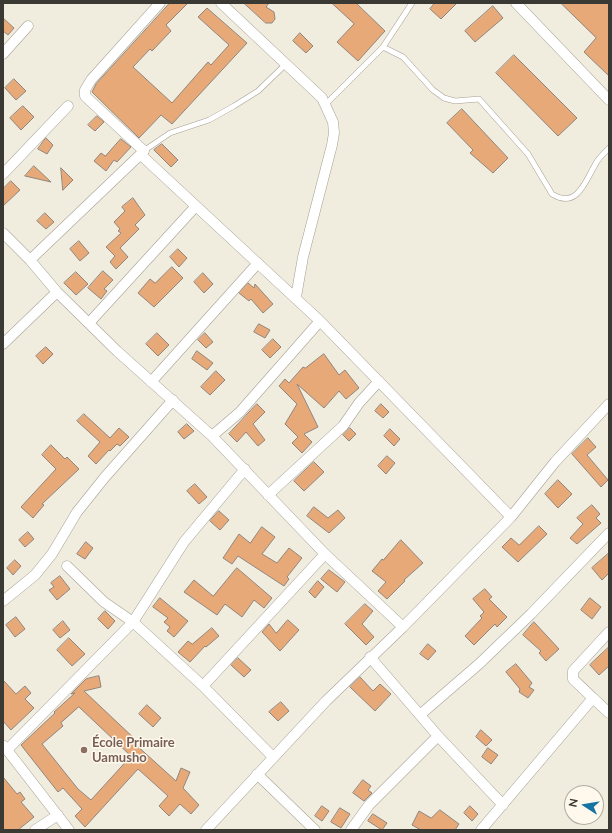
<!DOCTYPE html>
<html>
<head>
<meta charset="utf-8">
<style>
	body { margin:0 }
	#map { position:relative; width:612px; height:833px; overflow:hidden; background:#f0ecde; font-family:Lato,sans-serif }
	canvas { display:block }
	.frame { position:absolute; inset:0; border:4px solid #3a3933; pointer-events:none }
	.north { position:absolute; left:564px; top:785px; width:40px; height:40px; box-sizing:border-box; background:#fef9ec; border:1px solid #b0aca2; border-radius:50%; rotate:282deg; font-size:11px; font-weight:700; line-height:16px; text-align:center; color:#3a3933 }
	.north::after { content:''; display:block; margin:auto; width:14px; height:18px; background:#1773a2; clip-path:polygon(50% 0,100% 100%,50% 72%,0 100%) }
</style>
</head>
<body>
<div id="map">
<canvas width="612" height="833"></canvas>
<div class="frame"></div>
<div class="north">N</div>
</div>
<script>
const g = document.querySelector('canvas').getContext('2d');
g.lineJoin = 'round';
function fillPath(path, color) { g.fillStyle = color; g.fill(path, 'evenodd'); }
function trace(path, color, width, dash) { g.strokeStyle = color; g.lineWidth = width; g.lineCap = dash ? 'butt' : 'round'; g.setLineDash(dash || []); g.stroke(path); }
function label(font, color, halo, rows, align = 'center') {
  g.font = font + ' Lato,sans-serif'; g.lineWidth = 3; g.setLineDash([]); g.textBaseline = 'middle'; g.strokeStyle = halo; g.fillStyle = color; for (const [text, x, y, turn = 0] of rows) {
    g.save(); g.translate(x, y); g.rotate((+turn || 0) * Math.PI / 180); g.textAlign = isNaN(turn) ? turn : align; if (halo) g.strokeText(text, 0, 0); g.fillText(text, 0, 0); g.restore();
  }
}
const building = new Path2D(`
	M170,3H188L166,25L171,31L152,51L150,49L133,67L172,103L208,62L211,65L229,45L198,17L207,8L247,43L172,124L161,115L139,138L92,92L96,84Z
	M244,3H269L266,7L274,12L275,19L272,23H266Z
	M332,3H356L385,31L358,61L337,42L354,24Z
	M435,3H457L441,19L430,9Z
	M561,3H609V76L584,52L596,38Z
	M493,6L503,18L475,42L465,31Z
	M3,18L14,28L8,35L3,31Z
	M300,33L313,46L306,53L293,41Z
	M514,55L577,118L558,136L496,73Z
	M14,79L26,91L16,100L5,88Z
	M23,106L34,117L21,130L10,118Z
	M462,109L508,158L493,173L470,153L473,150L447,123Z
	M97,116L104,122L95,131L88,125Z
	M46,138L53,145L47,154L38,149Z
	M121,139L131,147L117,162L114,160L106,171L94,161L101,153L105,156Z
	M162,144L178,160L171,167L154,150Z
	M34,166L51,182L25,176Z
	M61,168L73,180L63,190Z
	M11,181L20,190L3,206V189Z
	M133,198L145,215L135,225L139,229L120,248L128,257L116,269L110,262L115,256L106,247L121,233L118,231L120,229L114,222L125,211L122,207Z
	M45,213L54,222L46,229L37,221Z
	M79,241L89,253L80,261L70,249Z
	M178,249L187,258L179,267L170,257Z
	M172,267L183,278L154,307L138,293L150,279L155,283Z
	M103,271L113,280L104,289L107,291L101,299L88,288Z
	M76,272L88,284L76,295L64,283Z
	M203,273L213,284L204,293L194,282Z
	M248,283L254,288L255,284L273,304L263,313L251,299L249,301L239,293Z
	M259,324L270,330L265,338L254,332Z
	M157,333L169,345L158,356L146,344Z
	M205,333L213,342L206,348L198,340Z
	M273,339L281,347L270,358L262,350Z
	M46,347L53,354L43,364L36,356Z
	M197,351L213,363L207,370L192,359Z
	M324,354L339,375L345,370L359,388L346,399L339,391L324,408L297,384L318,427L304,434L312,442L302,453L292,443L298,437L285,424L297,404L279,386L285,379L289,383L303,367L305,368Z
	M216,371L225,380L210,395L201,387Z
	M257,404L265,412L253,424L265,440L258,446L246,432L237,442L229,434Z
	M381,404L389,412L383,418L375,411Z
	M84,414L110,438L119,428L129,437L120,446L117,444L110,451L109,450L96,464L88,456L100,442L77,421Z
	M187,424L194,431L184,439L178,432Z
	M350,428L356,434L349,441L343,435Z
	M390,429L400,439L394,446L384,436Z
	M588,438L596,447L587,455L608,480L601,487L572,454Z
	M51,445L65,459L67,457L79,469L42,504L44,505L33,518L21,507L56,469L42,455Z
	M387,456L395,463L386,474L378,466Z
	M314,462L324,472L304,491L294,481Z
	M558,480L572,494L558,508L545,494Z
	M195,484L207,497L199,504L187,491Z
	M592,505L600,514L596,518L601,523L577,544L570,538L583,524L577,518Z
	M314,507L328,518L338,510L345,518L329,533L307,516Z
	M219,511L229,520L220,530L210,521Z
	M539,526L547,534L518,562L502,547L511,538L519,545Z
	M262,527L275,537L262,554L277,563L289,548L302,558L287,577L289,579L284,586L238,556L232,564L223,558L239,534L250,543Z
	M28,532L34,539L25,547L19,540Z
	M401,540L423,563L404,580L405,581L387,599L378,591L386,582L372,571L382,559L383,560Z
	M86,542L93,548L85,559L77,554Z
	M609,553V573L602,580L592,568Z
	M15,560L21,566L13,575L7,568Z
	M237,568L272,598L264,608L254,600L242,617L225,604L217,615L184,592L194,580L213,596Z
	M329,570L345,582L337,592L321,579Z
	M60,576L70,589L57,600L49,590L54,587L51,583Z
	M318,581L324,587L315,598L309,592Z
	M485,589L492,597L489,599L507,617L497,627L495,624L474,645L465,636L482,618L480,616L484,612L473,599Z
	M160,598L188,621L174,637L167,631L170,627L164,622L168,618L153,607Z
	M590,598L601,607L592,619L581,610Z
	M365,604L373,611L362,624L374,637L366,645L345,624Z
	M105,611L115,621L108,629L98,619Z
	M16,617L25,629L15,637L6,625Z
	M288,620L299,630L280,651L262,632L269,624L276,633Z
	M63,621L70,630L60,638L53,630Z
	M534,622L559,649L546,661L539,653L541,651L523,635Z
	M212,628L219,636L206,647L205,646L190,662L178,652L188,641L192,644Z
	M69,638L85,654L72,666L57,650Z
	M428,644L436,651L428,660L420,654Z
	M609,647V666L599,675L590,665Z
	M238,658L251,670L244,677L231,665Z
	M516,664L532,683L529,687L534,690L528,698L519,692L520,689L506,672Z
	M99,676L101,687L84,691L137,741L135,744L176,781L181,768L190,772L183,788L199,805L191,814L180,804L169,816L159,806L168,796L138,769L85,827L75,816L82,809L63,788L58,792L21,745L55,713L54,712L75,693L71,694L86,679ZM79,707L131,756L91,800L78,789L42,744L63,726L61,723Z
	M360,677L373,691L380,684L391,694L375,711L350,687Z
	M3,680L16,694L25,686L31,693L25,699L34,708L11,730L3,721Z
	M281,702L289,711L278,721L269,712Z
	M147,705L161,718L153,727L139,714Z
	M481,730L492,740L486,746L476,737Z
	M488,748L498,755L491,764L482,757Z
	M3,777L17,794L20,792L25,799L21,802L34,817L18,830H3Z
	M363,780L371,786L368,790L372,793L364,801L353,793Z
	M322,806L329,811L322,821L315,816Z
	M470,806L478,814L472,821L464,813Z
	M340,808L350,814L341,828L331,822Z
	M440,810L459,824L455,830H421L412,825L419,811L431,818Z
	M373,814L387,823L382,830L368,821Z`);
const service = new Path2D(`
	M383,47L403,57L433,90L444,98L455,101L479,99L528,154L552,194C579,211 587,176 598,160C601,156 605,152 609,148
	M326,104L383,47L412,3
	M145,150L170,133L209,120L234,106L258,91L286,64`);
const minor = new Path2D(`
	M221,3L322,98L333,122L334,133L332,145L303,257L296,297
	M516,3L609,100
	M3,54L28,26
	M141,155L320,321L511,517
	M3,174L68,106
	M3,233L30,260L57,292L117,351L212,436L325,554L403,627
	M30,260L144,151L85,96V90L91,80L160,3
	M89,323L196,206
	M3,344L57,292
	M151,382L258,263
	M212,436L240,412L320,321
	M268,495L343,426L359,403L379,381
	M67,566L104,602L133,622L203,686L273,757
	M3,601L35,575L52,554L77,512L105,477L173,400
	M370,657L438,736L503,805
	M203,686L325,554
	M593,698L573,679V671L609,632
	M421,714L479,664L531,614L609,533
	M4,746L69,830
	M7,750L133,622L184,542L245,469
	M257,774L315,830
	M35,830L58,815
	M206,830L326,701L403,627L511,517L555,462L609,404
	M351,830L369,805L438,736
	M481,830L593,698L609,713`);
const markers = [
	[84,750,4,"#8d6e63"]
];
const educationNames = [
	["École Primaire",92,743],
	["Uamusho",92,758]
];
fillPath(building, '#e8a978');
trace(building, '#90857d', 1);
trace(service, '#a5a094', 6);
trace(minor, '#a5a094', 11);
trace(service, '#fff', 5);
trace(minor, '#fff', 10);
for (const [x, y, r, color] of markers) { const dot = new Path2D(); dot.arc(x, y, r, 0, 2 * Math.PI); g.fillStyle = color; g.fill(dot); trace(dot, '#fef9ec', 1.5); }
label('bold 13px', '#785e54', '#fef9ec', educationNames, 'left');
</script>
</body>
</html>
